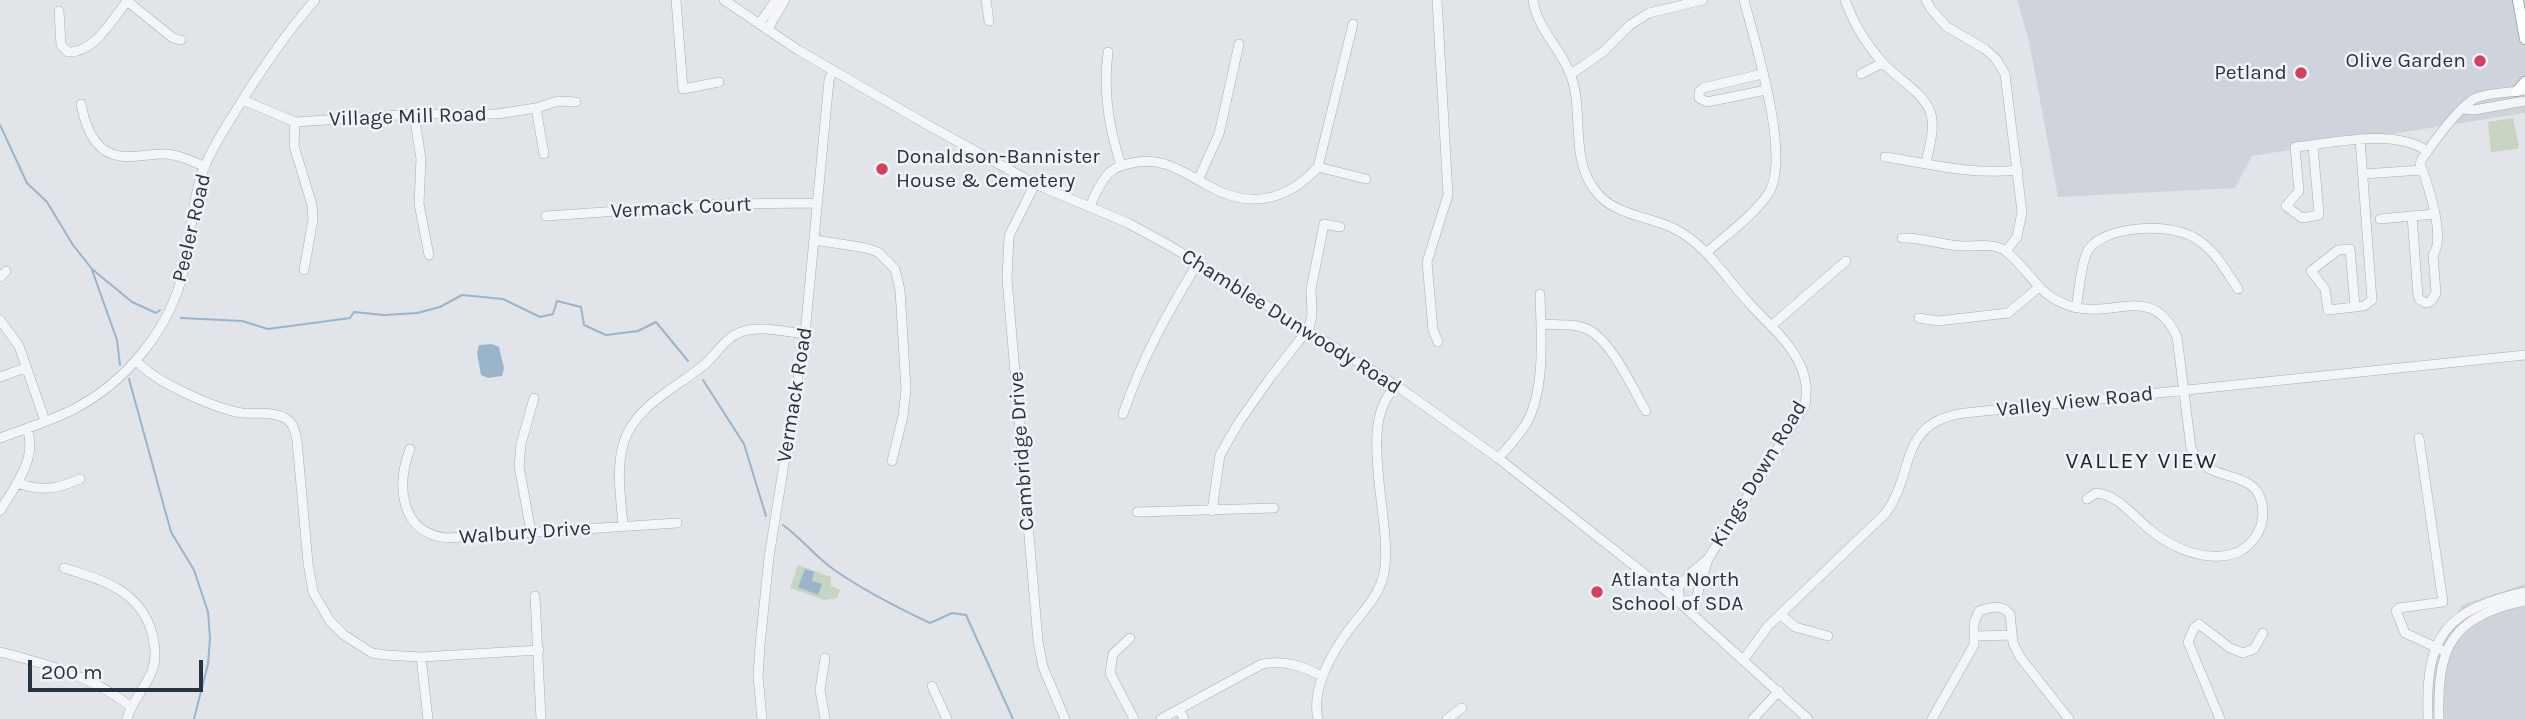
<!DOCTYPE html>
<html>
<head>
<meta charset="utf-8">
<style>
	body { margin:0 }
	#map { position:relative; width:2525px; height:719px; overflow:hidden; background:#e1e5ea; font-family:Karla,sans-serif }
	canvas { display:block }
	.scale { position:absolute; left:28px; top:660px; width:175px; height:32px; box-sizing:border-box; border:4px solid #283342; border-top:0; padding-left:9px; font-size:21px; line-height:24px; white-space:nowrap; color:#283342; -webkit-text-stroke:5px #f0f4f7; paint-order:stroke }
</style>
</head>
<body>
<div id="map">
<canvas width="2525" height="719"></canvas>
<div class="scale">200 m</div>
</div>
<script>
const g = document.querySelector('canvas').getContext('2d');
g.lineJoin = 'round';
function fillPath(path, color) { g.fillStyle = color; g.fill(path, 'evenodd'); }
function trace(path, color, width, dash) { g.strokeStyle = color; g.lineWidth = width; g.lineCap = dash ? 'butt' : 'round'; g.setLineDash(dash || []); g.stroke(path); }
function label(font, color, halo, rows, align = 'center') {
  g.font = font + ' Karla,sans-serif'; g.lineWidth = 5; g.setLineDash([]); g.textBaseline = 'middle'; g.strokeStyle = halo; g.fillStyle = color; for (const [text, x, y, turn = 0] of rows) {
    g.save(); g.translate(x, y); g.rotate((+turn || 0) * Math.PI / 180); g.textAlign = isNaN(turn) ? turn : align; if (halo) g.strokeText(text, 0, 0); g.fillText(text, 0, 0); g.restore();
  }
}
const built = new Path2D(`
	M2017,0H2525V113L2252,156L2235,188L2058,197L2029,41Z
	M2525,584V719H2426L2435,657L2462,605Z`);
const green = new Path2D(`
	M2513,118L2519,147L2517,149L2491,152L2488,122Z
	M798,565L831,577V586L840,590L837,598L824,600L790,588Z`);
const water = new Path2D(`
	M492,344L499,347L504,368L502,376L488,378L481,375L477,354L479,345Z
	M805,569L814,572L812,581L822,584L818,595L798,587Z`);
const stream = new Path2D(`
	M0,125L27,183L47,202L73,245L92,269L132,302L156,313L160,310
	M92,270L117,340L120,365
	M181,318L242,321L268,329L350,318L354,312L384,315L417,313L440,307L462,295L503,299L540,317L553,314L557,301L581,307L584,325L606,335L638,331L656,322L688,361
	M129,379L171,532L194,570L208,612L210,638L208,664L194,719
	M703,380L744,444L766,516
	M783,525C801,538 815,556 833,569C864,591 896,607 930,623L952,613L966,615L1013,719`);
const minor = new Path2D(`
	M676,0L683,89L719,82
	M724,0L798,50L926,124L1035,184L1128,223L1172,247L1397,386L1498,458L1670,594L1808,719
	M986,0L989,21
	M1437,0L1448,195L1427,262L1433,330L1438,342
	M1533,0C1537,30 1562,49 1571,76C1584,112 1570,157 1594,189C1613,216 1646,215 1673,228C1705,243 1726,278 1749,303C1768,324 1791,342 1802,369C1807,382 1807,392 1805,405L1708,559L1696,599L1680,602
	M1845,0C1853,22 1866,44 1882,62C1896,78 1924,92 1931,114C1935,129 1929,148 1926,163
	M1926,0L1931,9L1947,27L1985,49L1996,59L2005,74L2022,212L2017,237L2006,251
	M127,1L173,38L181,40
	M59,11L61,45L68,52C95,53 112,19 128,0
	M759,24L776,0
	M767,30L785,0
	M1108,52C1103,90 1109,129 1121,165
	M1571,74L1603,52L1630,25L1649,13L1703,0
	M1762,74L1703,88L1699,92V98L1707,102L1766,90
	M1861,74L1882,63
	M243,100L295,122L414,114H497L536,108L558,101L576,102
	M81,104C85,125 94,153 120,156C134,158 149,154 163,154C178,154 192,161 205,167
	M536,108L544,154
	M2464,109L2474,110L2525,101
	M414,114L421,159L419,204L429,255
	M295,122L294,146L312,205L313,219L304,270
	M2313,145L2319,215L2302,218L2286,206L2299,191L2295,147C2333,143 2395,128 2427,151
	M1885,157C1933,164 1968,175 2018,170
	M1318,167L1366,179
	M2363,174L2422,170
	M1198,180L1219,134L1239,44
	M1035,184L1009,236L1007,279L1038,641L1043,667L1065,719
	M1090,206C1095,195 1100,183 1108,174C1114,167 1123,165 1132,163C1161,156 1182,171 1207,185C1248,209 1286,202 1318,167L1353,24
	M546,216L721,204L817,203
	M2412,216L2435,214
	M2380,219L2412,216L2418,296L2420,300L2426,303L2431,301L2436,293L2433,255C2446,238 2428,184 2420,164L2422,159C2432,144 2460,105 2476,98C2491,92 2510,93 2525,90
	M1902,238C1922,237 1941,245 1961,246C1976,247 1994,241 2008,253C2033,274 2038,297 2073,307C2116,318 2152,283 2177,337L2191,448C2195,456 2200,463 2208,468C2223,477 2251,477 2259,495C2265,508 2264,524 2256,536C2247,549 2237,555 2221,556C2194,558 2168,545 2148,528C2132,515 2118,495 2096,493L2087,499
	M815,240L866,248L878,252L895,269L900,290L906,389L903,416L892,461
	M1706,253C1725,236 1754,215 1768,194C1792,158 1755,43 1744,0
	M0,277L6,271
	M2355,307L2350,249L2338,250L2311,271L2325,289L2328,310L2364,306L2372,300L2360,139
	M2076,308C2079,293 2081,262 2088,250C2105,225 2169,223 2193,237C2214,248 2226,271 2238,289
	M1919,318L1938,321L2008,313L2038,288
	M0,320L19,346L45,421
	M1541,324C1556,325 1576,323 1589,330C1613,343 1632,388 1646,411
	M1771,326L1846,261
	M136,360C152,381 216,409 242,413C256,414 272,411 285,418C294,423 295,432 297,441L308,563L313,592L330,621L344,635L372,653L386,655L421,657L539,650
	M0,377L25,368
	M1123,414C1143,356 1166,316 1197,264
	M0,438C24,429 51,421 74,409C126,382 170,329 183,272C192,237 191,201 204,168C212,148 224,130 235,112C259,73 285,34 315,0
	M2419,438L2443,602L2399,608L2396,611L2405,633L2446,652
	M410,449C396,486 400,533 447,538L677,523
	M1498,458C1508,448 1518,436 1526,424C1546,389 1541,334 1540,294
	M17,483C43,492 56,489 80,479
	M0,511C15,486 38,458 27,428
	M1212,511L1220,455L1239,422L1270,378L1309,328L1312,315L1311,289L1324,224L1340,227
	M1137,512L1274,508
	M623,526C621,500 616,471 623,445C633,406 677,388 705,364C718,353 723,339 741,332C760,325 785,332 805,334
	M531,532L519,466L521,444L534,398
	M64,568C102,580 140,590 152,633C155,646 157,658 152,671C145,688 132,701 127,719
	M535,596L541,719
	M1680,602L1678,588L1692,572L1708,559
	M1780,614L1795,627L1828,636
	M1975,636L2012,635
	M1130,638L1113,654L1110,673L1134,719
	M0,652C46,664 93,676 131,707
	M421,657L428,719
	M825,658L820,690L825,719
	M1744,659L1768,626L1886,513C1916,470 1898,422 1965,413L2525,355
	M932,686L947,719
	M1179,709L1184,719
	M762,719L758,676L760,645L769,557L805,334L829,80L833,71
	M1161,719L1262,664C1286,660 1302,666 1322,676
	M1318,719C1311,690 1331,654 1348,631C1362,612 1379,597 1384,573C1394,523 1354,421 1397,386
	M1447,719L1462,708
	M1753,719L1779,691
	M1932,719L1974,645V623L1979,611C1990,607 2002,604 2010,614L2013,643L2020,657L2069,719
	M2220,719L2188,642L2194,628L2199,624L2230,648L2243,653L2254,649L2263,633
	M2428,719C2425,637 2444,610 2525,592
	M2439,719C2437,646 2451,617 2525,601`);
const major = new Path2D(`
	M2518,0L2525,39
	M2517,91L2525,82`);
const markers = [
	[2480,61,7,"#d4415e"],
	[2301,73,7,"#d4415e"],
	[882,169,7,"#d4415e"],
	[1597,592,7,"#d4415e"]
];
const poiNames = [
	["Olive Garden",2466,61],
	["Petland",2287,73],
	["Donaldson-Bannister",896,157,"left"],
	["House & Cemetery",896,181,"left"],
	["Atlanta North",1611,580,"left"],
	["School of SDA",1611,604,"left"]
];
const streetNames = [
	["Village Mill Road",408,117,-2],
	["Vermack Court",681,208,-3],
	["Peeler Road",192,228,-77],
	["Chamblee Dunwoody Road",1291,322,32],
	["Vermack Road",795,395,-81],
	["Valley View Road",2075,402,-6],
	["Cambridge Drive",1022,451,-94],
	["Kings Down Road",1759,474,-59],
	["Walbury Drive",525,533,-4]
];
const neighbourhoodNames = [
	["VALLEY VIEW",2142,461]
];
fillPath(built, '#cfd4dc');
fillPath(green, '#c7d4c1');
fillPath(water, '#9ab4cb');
trace(stream, '#9ab4cb', 2);
trace(minor, '#a6acb4', 10);
trace(major, '#9faab6', 12);
trace(minor, '#f4f5f8', 9);
trace(major, '#fff', 10);
for (const [x, y, r, color] of markers) { const dot = new Path2D(); dot.arc(x, y, r, 0, 2 * Math.PI); g.fillStyle = color; g.fill(dot); trace(dot, '#f0f4f7', 2.5); }
label('21px', '#283342', '#f0f4f7', poiNames, 'right');
label('21px', '#283342', '#f0f4f7', streetNames);
g.letterSpacing = '2px';
label('23px', '#1b2433', '#f0f4f7', neighbourhoodNames);
g.letterSpacing = '0px';
</script>
</body>
</html>
